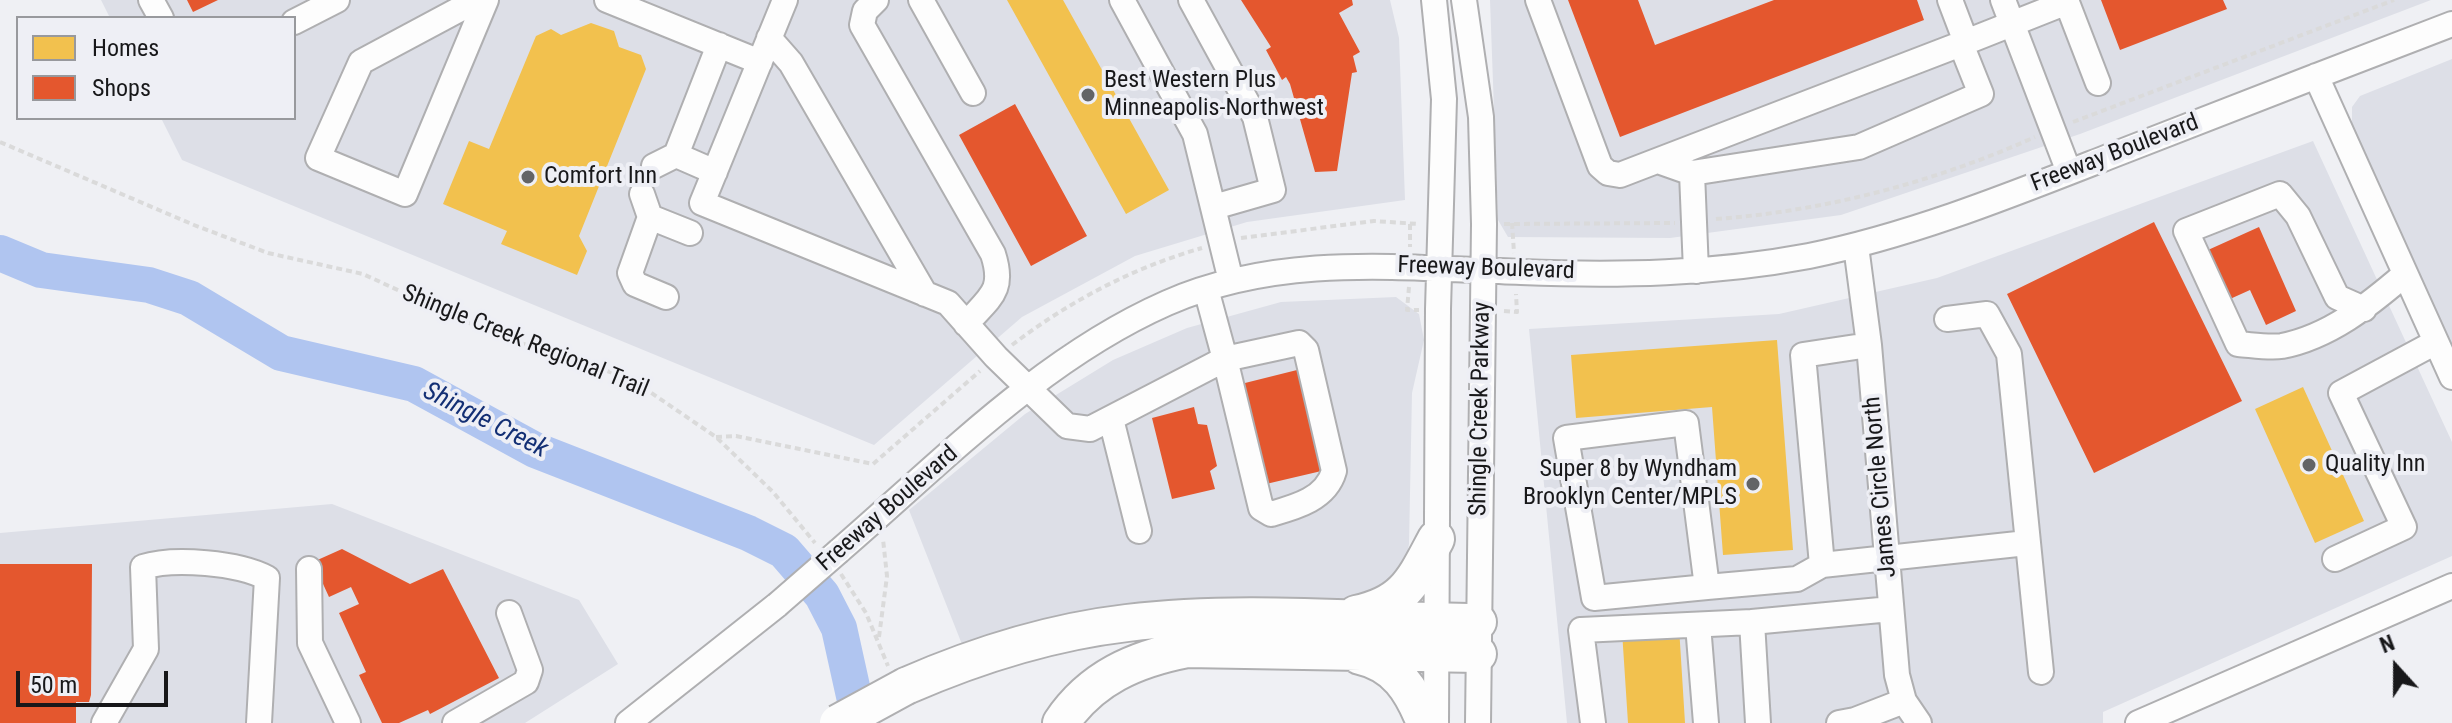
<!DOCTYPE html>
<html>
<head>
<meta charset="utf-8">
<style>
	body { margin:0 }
	#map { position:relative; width:2452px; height:723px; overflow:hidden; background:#eff0f4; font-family:"Roboto Condensed",sans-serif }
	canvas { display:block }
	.legend { position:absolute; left:16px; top:16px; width:280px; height:104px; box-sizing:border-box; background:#eeeff5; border:2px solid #98999d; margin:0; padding:10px 14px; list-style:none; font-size:24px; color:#18181a }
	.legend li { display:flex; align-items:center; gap:16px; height:40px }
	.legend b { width:40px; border:2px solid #98999d }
	.north { position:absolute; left:2356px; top:627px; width:80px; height:80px; -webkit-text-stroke:6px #eeeff5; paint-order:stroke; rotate:339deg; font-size:22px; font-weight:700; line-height:32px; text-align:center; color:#18181a }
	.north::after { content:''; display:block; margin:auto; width:28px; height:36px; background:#18181a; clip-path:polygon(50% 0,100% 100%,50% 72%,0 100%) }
	.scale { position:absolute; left:16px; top:671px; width:152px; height:36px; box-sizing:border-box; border:4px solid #18181a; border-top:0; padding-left:10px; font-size:24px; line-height:28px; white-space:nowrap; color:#18181a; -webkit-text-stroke:6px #eeeff5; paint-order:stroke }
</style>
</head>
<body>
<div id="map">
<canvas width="2452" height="723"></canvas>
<ul class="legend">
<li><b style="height:22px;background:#f2c14e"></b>Homes</li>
<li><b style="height:22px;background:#e4572e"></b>Shops</li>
</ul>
<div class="north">N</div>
<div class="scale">50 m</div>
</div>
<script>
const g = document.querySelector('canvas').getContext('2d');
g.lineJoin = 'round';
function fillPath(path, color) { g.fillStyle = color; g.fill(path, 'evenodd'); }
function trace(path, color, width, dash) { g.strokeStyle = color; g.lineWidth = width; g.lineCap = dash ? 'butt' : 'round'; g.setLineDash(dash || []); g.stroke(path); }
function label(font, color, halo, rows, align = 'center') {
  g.font = font + ' "Roboto Condensed",sans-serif'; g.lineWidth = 8; g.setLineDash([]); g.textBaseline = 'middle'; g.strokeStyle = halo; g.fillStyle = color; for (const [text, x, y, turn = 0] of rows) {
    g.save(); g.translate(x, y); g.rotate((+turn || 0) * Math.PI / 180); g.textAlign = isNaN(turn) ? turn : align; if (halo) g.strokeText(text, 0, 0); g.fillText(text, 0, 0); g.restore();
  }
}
const built = new Path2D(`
	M101,0H1390L1399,38L1405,200L1247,222L1135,256L1022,317L874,445L182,160L161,118H294V18H110Z
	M1490,0H2431L2080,134L1841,215L1670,238L1508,237L1498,220Z
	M2452,59V346L2352,127V107L2360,96Z
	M2313,141L2452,442V556L2103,712V723H1567L1529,329L1779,314L1937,278Z
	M1396,297L1419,314L1424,340L1412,393L1409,544L1404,570L1381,597L965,652L909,510L1025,414L1113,360L1187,328L1281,302Z
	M332,504L579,600L618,664L525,723H0V533Z`);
const homes = new Path2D(`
	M1007,0H1063L1169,190L1126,214Z
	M591,23L614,31L619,47L641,55L646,69L579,236L587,251L577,275L501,244L507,231L443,204L469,141L489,149L536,36L551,29L561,35Z
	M1777,340L1793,550L1723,555L1712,407L1576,418L1571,355Z
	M2303,387L2364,521L2315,543L2255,409Z
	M1679,627L1685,723H1628L1622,631Z`);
const shops = new Path2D(`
	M187,0H218L193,12Z
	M1241,0H1352L1353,5L1339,13L1360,52L1353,56L1357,72L1352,73L1337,171L1315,172L1290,84L1286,77L1282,80L1266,50L1271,47Z
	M1568,0H1638L1655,45L1774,0H1917L1924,20L1620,137Z
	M2101,0H2223L2227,9L2120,50Z
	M1015,104L1087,236L1031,266L959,135Z
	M2154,222L2242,401L2094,473L2007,294Z
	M2259,227L2296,311L2266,325L2250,290L2230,299L2208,250Z
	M1305,368L1330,469L1266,484L1241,384Z
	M1194,407L1198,424L1207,425L1217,466L1210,471L1215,489L1172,499L1152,418Z
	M342,549L410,584L443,569L499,678L430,714L428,710L399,723H382L359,675L366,672L339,613L359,604L351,587L329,597L313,562Z
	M0,564H92L91,695L89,702H76V723H0Z`);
const river = new Path2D(`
	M0,253L41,270L149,285L189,298L281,353L414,384L535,450L748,533L784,551L822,595L839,628L860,723`);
const path = new Path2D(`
	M2073,122L2394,0
	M0,142L194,225L268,253L363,274L493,334L610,372L650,392L716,437L773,492L815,543
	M1716,219C1825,211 1935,182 2035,137
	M1512,223L1514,253
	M1410,224V247
	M1504,224L1675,223
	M1241,238L1374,221L1419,224
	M1409,287L1407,310H1419
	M1504,311L1517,312L1516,294
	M1012,345C1070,301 1132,268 1202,248
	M716,437L736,436L873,464L980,371
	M841,574L866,613L888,666
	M879,637L887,576L883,539`);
const minor = new Path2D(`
	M151,0L161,18
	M477,0L361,62L318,158L405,194L486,0
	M607,0L760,62
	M785,0L702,203L948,303L996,357L1067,426L1090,429L1225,359L1206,289
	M876,0L865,11L862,25L993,254C1005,291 990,297 966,324
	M921,0L973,93
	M1122,0L1195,134L1231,281
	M1191,0L1255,117L1273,190L1214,207
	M1434,0L1444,99L1438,309L1436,723
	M1464,0L1481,117L1484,224L1478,723
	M1538,0L1600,166L1608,173L1620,175L1966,42
	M1950,0L1966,42L2067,2
	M2003,0L2069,172
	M2066,0L2098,83
	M294,22L337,0
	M769,38L791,63L925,294
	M2316,76L2452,377
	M676,155L719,45
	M1658,161L1692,173L1859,147L1981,94L1961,44
	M654,166L676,155L715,172
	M1692,173L1696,271
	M642,194L650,217L690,233
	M650,217L630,273L635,284L666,297
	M1856,246L1869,345L1897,675L1904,701L1919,723
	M2364,309L2337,297L2298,216L2280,194L2186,231L2238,344C2252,345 2269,348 2282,346C2329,337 2369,305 2404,275
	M1947,319L1987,314L2009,354L2041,672
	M1299,343L1306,350L1334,471C1326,499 1296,507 1271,514L1261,508L1225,359Z
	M1869,345L1803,355L1822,565L2027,543
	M1111,419L1139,531
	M839,551C941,463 1042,358 1167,303C1281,253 1401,268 1521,272C1618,276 1714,274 1809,256C1912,235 2011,195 2108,157C2223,112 2337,68 2452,24
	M2335,559L2404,527L2341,393L2436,342
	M309,569L310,643L348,723
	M1707,587L1594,598L1566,438L1686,423L1707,587L1797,579L1822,565
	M1698,625L1706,723
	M104,723L146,649L143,567C174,557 239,563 267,578L259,723
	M455,723L526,682L530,670L509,613
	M628,723L777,605
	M1593,723L1581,630L1752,622
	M1758,723L1752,622L1891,609
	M1839,723L1855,720L1904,701
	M2138,723L2452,586`);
const highway = new Path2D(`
	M1356,614C1405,604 1414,580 1436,539
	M1360,656C1396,664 1412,690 1425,723
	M906,686C977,655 1050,632 1127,623C1243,609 1362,621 1478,622
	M1061,723C1091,678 1135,659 1187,649L1478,654`);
const minorBridge = new Path2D(`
	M777,605L839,551`);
const highwayBridge = new Path2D(`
	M838,723L906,686`);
const markers = [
	[1088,95,8,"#636466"],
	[528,177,8,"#636466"],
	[2309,465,8,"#636466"],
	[1753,484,8,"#636466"]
];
const poiNames = [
	["Best Western Plus",1104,81],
	["Minneapolis-Northwest",1104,109],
	["Comfort Inn",544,177],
	["Quality Inn",2325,465],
	["Super 8 by Wyndham",1737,470,"right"],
	["Brooklyn Center/MPLS",1737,498,"right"]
];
const streetNames = [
	["Freeway Boulevard",2115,154,-21],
	["Freeway Boulevard",1486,269,2],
	["Shingle Creek Regional Trail",525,342,22],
	["Shingle Creek Parkway",1481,409,-89],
	["James Circle North",1881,487,-95],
	["Freeway Boulevard",888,509,-41]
];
const waterNames = [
	["Shingle Creek",485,421,27]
];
fillPath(built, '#dddfe7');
fillPath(homes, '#f2c14e');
fillPath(shops, '#e4572e');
trace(river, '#b0c5f0', 36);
trace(minor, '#afafb1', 28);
trace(highway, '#afafb1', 40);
trace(path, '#dadada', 4, [6, 4]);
trace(minor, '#fdfdfd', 24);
trace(highway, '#fdfdfd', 36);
trace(minorBridge, '#afafb1', 28, []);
trace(highwayBridge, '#afafb1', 40, []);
trace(minorBridge, '#fdfdfd', 24);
trace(highwayBridge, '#fdfdfd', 36);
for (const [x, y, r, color] of markers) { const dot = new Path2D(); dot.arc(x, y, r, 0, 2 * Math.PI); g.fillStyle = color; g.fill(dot); trace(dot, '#eeeff5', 3); }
label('24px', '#18181a', '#eeeff5', poiNames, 'left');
label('24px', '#18181a', '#eeeff5', streetNames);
label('italic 26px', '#132f74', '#eeeff5', waterNames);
</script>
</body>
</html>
